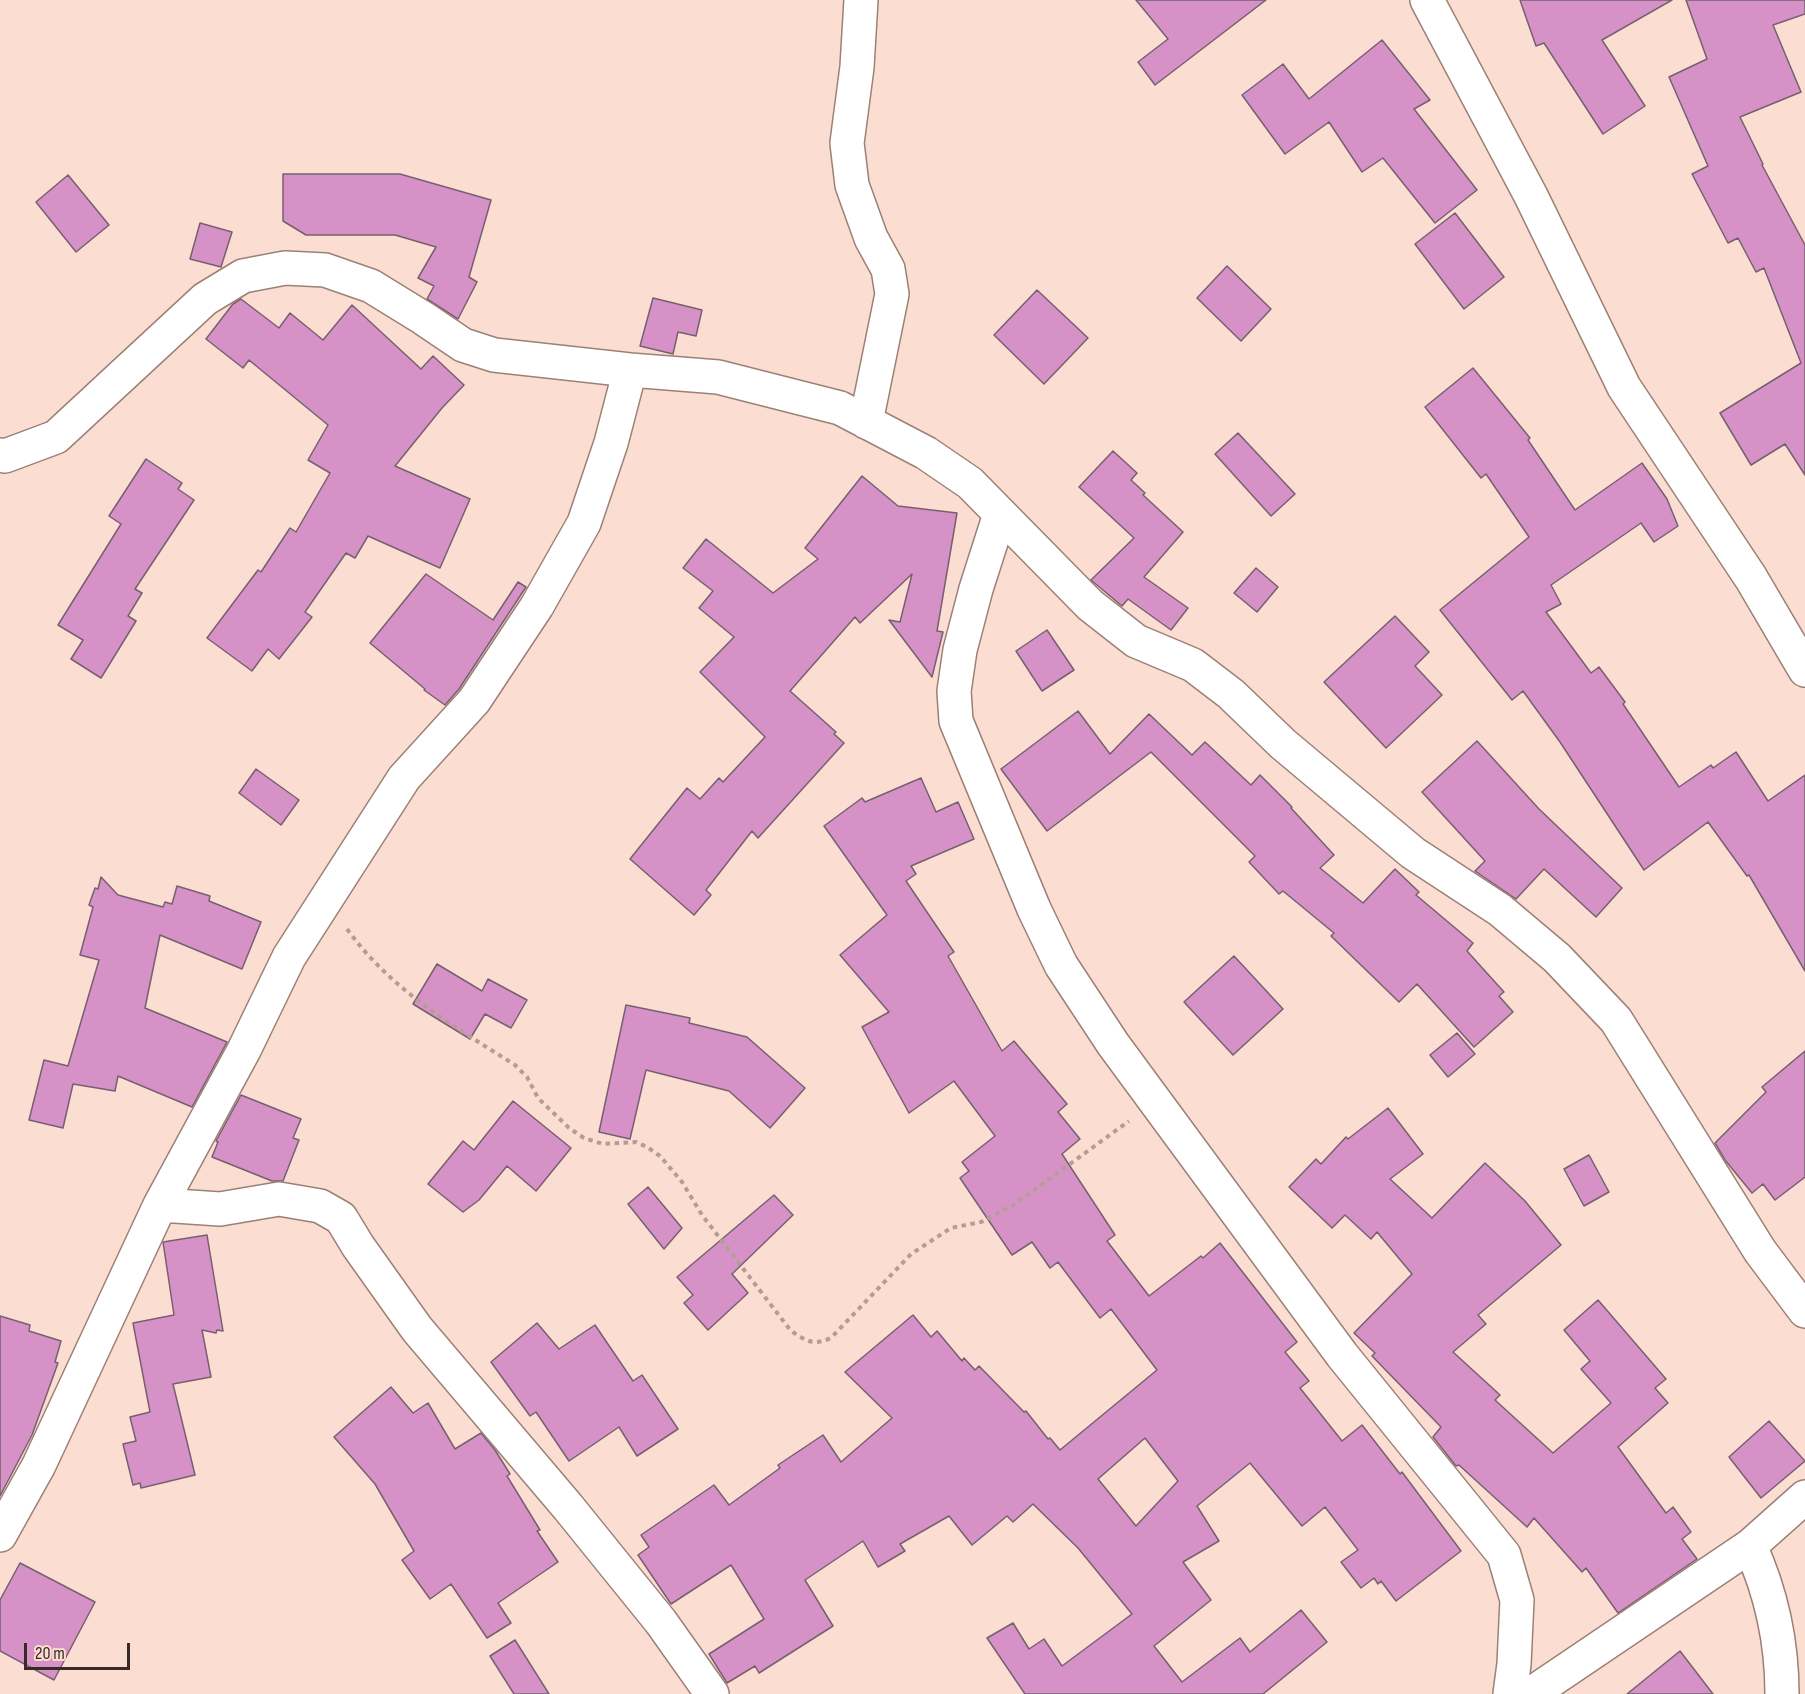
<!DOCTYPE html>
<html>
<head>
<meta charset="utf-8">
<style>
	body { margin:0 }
	#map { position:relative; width:1805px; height:1694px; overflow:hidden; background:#fcddd2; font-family:"Sofia Sans Condensed",sans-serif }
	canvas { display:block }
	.scale { position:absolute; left:24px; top:1643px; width:106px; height:27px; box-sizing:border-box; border:3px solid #362b26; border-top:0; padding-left:8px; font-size:18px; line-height:21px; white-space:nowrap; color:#362b26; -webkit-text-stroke:4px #fcddd2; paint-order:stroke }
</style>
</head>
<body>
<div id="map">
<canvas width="1805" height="1694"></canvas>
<div class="scale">20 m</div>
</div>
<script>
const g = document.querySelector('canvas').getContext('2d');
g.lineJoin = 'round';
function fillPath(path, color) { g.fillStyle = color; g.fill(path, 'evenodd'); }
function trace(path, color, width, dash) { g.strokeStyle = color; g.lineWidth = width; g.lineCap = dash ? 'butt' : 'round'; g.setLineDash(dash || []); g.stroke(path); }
const building = new Path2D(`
	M1136,0H1266L1155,85L1138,62L1168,39Z
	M1520,0H1672L1602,40L1645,106L1603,134L1544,43L1536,46Z
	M1686,0H1805V14L1773,25L1801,92L1740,117L1763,164L1762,165L1805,245V475L1785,444L1751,465L1720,413L1801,363L1764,268L1756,272L1738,238L1728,243L1692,174L1708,166L1669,77L1707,59Z
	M1382,40L1430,100L1414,109L1477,190L1435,223L1383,158L1362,172L1329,122L1285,154L1242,95L1283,64L1309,99Z
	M283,174H400L491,200L469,277L477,282L458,319L427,299L434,286L418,278L436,247L395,235H306L283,221Z
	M68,175L109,225L76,252L36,202Z
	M1455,213L1504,277L1464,309L1415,244Z
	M200,223L232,232L221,267L190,259Z
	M1227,266L1271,309L1241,341L1197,298Z
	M1037,290L1088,338L1044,384L994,335Z
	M653,298L702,310L696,336L678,332L673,354L640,346Z
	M241,299L279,328L290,313L323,340L352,305L421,369L433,356L464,385L442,408L395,466L470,499L440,568L368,536L355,558L346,553L305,612L312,617L279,659L268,649L252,671L207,638L258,570L261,572L290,528L296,532L330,473L308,460L328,425L249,360L243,368L206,339L233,304Z
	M1473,368L1530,438L1528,440L1575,510L1642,463L1667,499L1678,526L1654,542L1641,523L1551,585L1561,604L1546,612L1591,673L1599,667L1625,702L1623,704L1679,787L1711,765L1713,768L1736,752L1768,801L1805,775V971L1749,875L1747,876L1708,822L1644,870L1560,742L1523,691L1512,700L1440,610L1529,537L1486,474L1481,478L1425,407Z
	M1238,433L1295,494L1271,516L1215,454Z
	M1113,451L1137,473L1131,480L1145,493L1143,495L1183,532L1144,577L1188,608L1171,630L1128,599L1122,606L1091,580L1134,538L1079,487Z
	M146,459L182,483L178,489L194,500L135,589L142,593L128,616L136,621L101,678L71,659L83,640L58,625L121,524L109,516Z
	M862,476L898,506L957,513L937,631L943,632L932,677L889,620L900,622L912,574L860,623L855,617L790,691L836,732L834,734L844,743L758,838L752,831L706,890L711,895L694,915L630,859L687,788L700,799L719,778L723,782L765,737L700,672L734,637L699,608L713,591L683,568L706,539L773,593L818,559L805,548Z
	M1256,568L1278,587L1257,612L1234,593Z
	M426,574L493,620L518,582L526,587L459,689L445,705L424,690L425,689L370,643Z
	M1395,616L1429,652L1415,666L1442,695L1386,748L1324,682Z
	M1047,630L1074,670L1042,691L1016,651Z
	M1078,711L1110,754L1149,714L1192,755L1205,742L1251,785L1260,775L1292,807L1291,808L1334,855L1320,868L1363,903L1395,869L1419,892L1416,895L1473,943L1467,951L1504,992L1499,996L1513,1012L1474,1047L1417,984L1399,1002L1331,936L1334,933L1283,891L1279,894L1249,862L1255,856L1151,752L1047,831L1001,769Z
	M1477,741L1539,809L1622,888L1596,917L1544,869L1516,899L1475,871L1485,861L1422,792Z
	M256,769L299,800L281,825L239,793Z
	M921,778L936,812L958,802L974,839L911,866L916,874L906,881L954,952L948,956L1002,1051L1014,1041L1067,1104L1058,1112L1080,1139L1062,1154L1115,1235L1107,1241L1149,1296L1201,1256L1203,1258L1220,1243L1297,1342L1285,1352L1309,1381L1300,1388L1342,1441L1362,1425L1400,1474L1402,1472L1461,1551L1396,1601L1381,1581L1378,1584L1374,1578L1361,1588L1341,1562L1358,1550L1325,1507L1302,1526L1250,1463L1197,1506L1219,1541L1183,1562L1211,1600L1154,1646L1182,1682L1240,1638L1250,1652L1301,1610L1327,1642L1263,1694H1025L987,1638L1013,1623L1029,1649L1044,1639L1062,1666L1132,1614L1078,1548L1033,1504L1013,1522L1007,1516L972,1545L949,1516L900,1544L905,1551L878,1567L863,1541L805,1580L833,1626L759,1673L755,1666L727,1683L709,1654L764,1619L731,1565L671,1604L638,1555L649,1547L641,1535L714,1485L729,1505L780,1468L778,1465L823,1435L841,1462L892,1418L845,1372L913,1315L931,1337L937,1331L962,1361L964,1358L975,1370L979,1366L1024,1412L1026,1411L1048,1439L1050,1438L1060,1450L1157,1370L1111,1309L1100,1318L1058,1262L1050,1268L1032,1242L1012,1255L960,1178L969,1171L962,1162L995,1136L954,1081L909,1113L862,1027L889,1012L840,955L887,915L824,826L862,798L865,802ZM1145,1438L1178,1481L1136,1526L1098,1479Z
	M101,877L118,895L163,907L165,902L172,904L177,886L210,896L209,901L261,922L242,969L160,935L145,1008L227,1042L192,1107L118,1076L115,1091L73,1084L63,1128L29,1120L44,1060L68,1066L99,960L80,955L93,907L89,905L95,888L98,889Z
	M1234,956L1283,1009L1233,1055L1184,1002Z
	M437,964L482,991L488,979L527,1000L511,1028L485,1014L470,1039L413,1004Z
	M626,1005L690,1018L689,1023L747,1037L805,1088L770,1128L729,1091L646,1070L630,1139L599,1132Z
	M1457,1033L1475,1054L1448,1077L1430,1055Z
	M1805,1051V1177L1775,1200L1763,1184L1752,1193L1725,1160L1715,1143L1766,1092L1762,1087Z
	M241,1095L301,1119L293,1138L299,1140L283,1181H272L212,1157L218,1142L216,1141Z
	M513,1101L571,1148L536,1191L507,1166L479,1200L463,1212L428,1184L463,1141L474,1150Z
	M1388,1108L1423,1154L1390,1179L1432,1218L1485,1163L1525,1201L1561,1245L1478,1315L1486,1324L1453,1352L1500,1395L1495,1400L1553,1453L1611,1403L1581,1369L1590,1361L1564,1330L1598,1300L1666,1379L1655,1388L1668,1403L1618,1447L1666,1513L1673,1507L1691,1532L1682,1539L1697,1559L1618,1613L1586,1568L1582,1572L1534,1518L1527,1527L1459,1465L1456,1466L1433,1437L1441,1427L1372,1356L1375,1353L1354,1333L1412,1274L1377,1232L1371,1239L1345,1215L1332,1228L1289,1187L1316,1159L1321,1164L1346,1137L1348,1139Z
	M1589,1155L1609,1192L1584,1206L1564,1169Z
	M648,1187L682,1228L664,1249L628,1204Z
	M774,1195L793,1215L732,1274L748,1293L708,1330L684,1303L693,1295L677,1277Z
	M207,1235L223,1331L217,1330L216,1333L202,1330L211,1377L173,1384L195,1475L141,1488L140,1483L133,1485L123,1444L136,1441L130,1417L150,1412L133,1323L174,1315L163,1242Z
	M0,1316L30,1325L29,1331L61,1341L55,1362L58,1363L32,1435L0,1496Z
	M537,1323L559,1349L595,1325L633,1381L642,1375L678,1429L637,1456L619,1427L569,1461L536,1412L530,1416L491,1362Z
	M391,1387L413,1413L428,1403L455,1449L481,1433L495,1450L510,1474L507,1476L540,1530L537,1531L558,1562L498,1603L511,1623L487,1638L451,1584L430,1599L402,1560L414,1551L375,1484L334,1437Z
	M1769,1421L1805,1461L1761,1498L1729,1457Z
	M20,1563L95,1602L54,1680L0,1651V1600Z
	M515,1640L549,1694H514L490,1656Z
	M1680,1651L1713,1694H1627Z`);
const path = new Path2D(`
	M347,929C392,991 452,1025 515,1065L527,1077L538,1098L569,1128L584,1138L603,1144L636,1142L647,1147L660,1156L682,1182L702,1215L791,1331C807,1341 812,1346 831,1338L911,1254L951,1228L981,1222L1015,1204L1129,1121`);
const street = new Path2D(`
	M861,0L857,67L847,143L852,185L871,238L888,269L892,294L866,422
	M1427,0L1531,196L1624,387L1751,578L1805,670
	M0,455L5,456L56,437L205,299L243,276L285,268L325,270L371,286L423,318L463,345L494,355L630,370L718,377L840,408L926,453L970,483L1090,605L1136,641L1193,665L1231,694L1283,744L1413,853L1500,910L1557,958L1616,1020L1760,1251L1805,1311
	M1000,514L976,589L960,650L954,691L956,721L1034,909L1061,965L1113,1044L1342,1355L1504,1555L1517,1600L1514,1664L1510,1694
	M160,1205L220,1209L279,1199L320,1206L341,1218L358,1246L417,1329L568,1507L661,1622L712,1694
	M0,1535L39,1465L160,1205L244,1050L289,957L404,778L474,701L537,606L584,523L611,443L630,370
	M1750,1546C1772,1594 1782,1642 1782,1694
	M1531,1694L1750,1546L1805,1497`);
fillPath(building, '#d692c6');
trace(building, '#766070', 1.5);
trace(street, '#9c8076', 36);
trace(path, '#b49d94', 4, [4.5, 4.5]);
trace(street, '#fff', 33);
</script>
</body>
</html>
